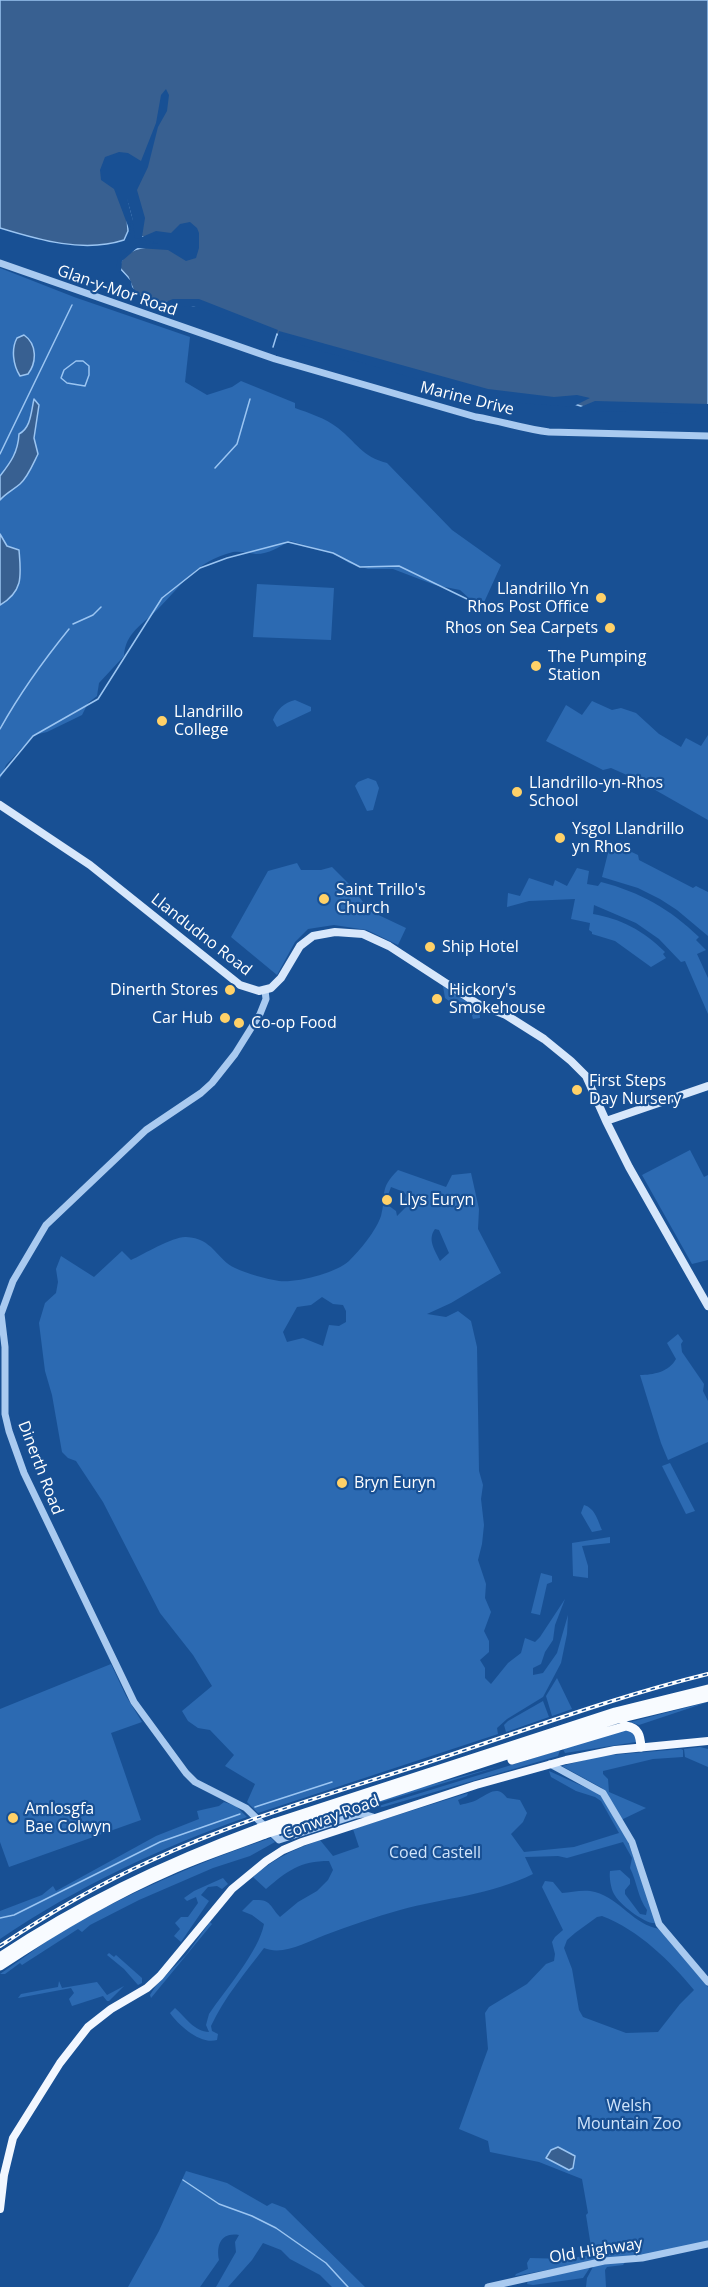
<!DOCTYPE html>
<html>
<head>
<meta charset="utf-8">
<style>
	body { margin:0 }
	canvas { display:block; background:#185094 }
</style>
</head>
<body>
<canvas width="708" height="2287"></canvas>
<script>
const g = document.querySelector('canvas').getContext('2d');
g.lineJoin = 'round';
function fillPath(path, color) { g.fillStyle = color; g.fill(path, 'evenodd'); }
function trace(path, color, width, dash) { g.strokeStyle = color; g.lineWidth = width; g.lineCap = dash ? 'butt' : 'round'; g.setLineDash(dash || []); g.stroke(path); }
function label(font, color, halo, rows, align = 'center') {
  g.font = font + ' "Open Sans",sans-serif'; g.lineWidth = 4.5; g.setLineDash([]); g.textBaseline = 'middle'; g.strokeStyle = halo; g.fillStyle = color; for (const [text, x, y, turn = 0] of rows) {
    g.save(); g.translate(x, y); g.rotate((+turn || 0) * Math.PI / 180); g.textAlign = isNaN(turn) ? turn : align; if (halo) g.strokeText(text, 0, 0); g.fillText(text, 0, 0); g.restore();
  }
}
const green = new Path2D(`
	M0,268L74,297L190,337L185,382L207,395L232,387L241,381L295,403V408C309,413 325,418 338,428C356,442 362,457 387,463L452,530L501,565L481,609L460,590L435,585L393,569H368L349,563L333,553L290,541C279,547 269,554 256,554C249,553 240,551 233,552C195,562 183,584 158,609C143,624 125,633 124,656L99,683L97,696L88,703L82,715L47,732L34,735L6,765L0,779Z
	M257,584L334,588L331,640L253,637Z
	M295,700L311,707V711L277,727L273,720C277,709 284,703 295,700Z
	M592,701L612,710L621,708L636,713L659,734L681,747L686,738L701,746L708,735V820L636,779L611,768L603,770L546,741L566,705L582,715Z
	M368,778L376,781L379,788L373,810L367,811L355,786L358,782Z
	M608,841L638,855L639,860L693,888L696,886L708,892V936L677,910L660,899L638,888L602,877L609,849L605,847Z
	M297,863L301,870H321L332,867L350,885L370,911L406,928L398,945L367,930L334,925L308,929L295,942L277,975L231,937L268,871Z
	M577,868L589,871L587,884L598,886L601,882C640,892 670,909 699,937L696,940L706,950L697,954L708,978V1014L685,961L681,962L659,939L636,923L594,905L593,914C621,919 643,930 665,952L663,954L666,958L651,967L615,941L592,934V932L589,930L590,923L571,919L575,899L529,901L507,907L508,893L520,896L529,878L553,886L555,880L567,886Z
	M443,986L463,999L479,1006L480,1018L473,1019L471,1012L453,1011L452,1003L445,998Z
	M690,1150L704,1177L708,1175V1260L692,1264L642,1175Z
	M398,1170L446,1187L452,1175L471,1173L479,1209L478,1229L501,1273L451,1303L427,1314L446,1317L458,1311L471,1321L477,1347L479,1471L483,1485L481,1499L484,1525L482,1544L478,1560L486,1584L485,1598L491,1612L484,1631L489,1641V1652L480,1660L485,1668V1678L491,1684L508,1663L521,1653L525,1638L535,1642L540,1637L565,1599L555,1625L553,1640L545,1652L541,1664L533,1668V1675L543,1673L557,1653L568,1615L567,1634L561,1663L543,1697L507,1719L497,1728L498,1734L258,1813L247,1802L255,1784L225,1766L234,1755L210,1730L198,1728L188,1721L182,1711L212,1686L193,1655L160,1613L103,1502L76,1461L68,1458L62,1452L52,1395L45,1371L39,1323L45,1303L56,1293L58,1282L56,1269L61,1256L94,1277L122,1251L131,1260C144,1254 174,1236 186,1237C213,1238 216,1259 235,1268C248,1274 266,1279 279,1281C297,1283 336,1273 349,1261C360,1250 376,1231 381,1216C387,1194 378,1190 398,1170ZM391,1187L404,1192L406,1195L405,1200L407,1203H422L407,1206L397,1216L396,1211L385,1203ZM435,1229L439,1230L449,1253L440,1261C435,1250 427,1240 435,1229ZM322,1297L333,1304L343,1305L346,1311V1322L339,1326L329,1325L323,1346L303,1338L287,1342L283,1332L297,1307L311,1305Z
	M678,1334L683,1341L681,1344L682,1352L704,1384L703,1391L708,1401V1442L668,1460L661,1443L640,1375C653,1375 669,1372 676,1359L667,1343Z
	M670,1463L695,1511L686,1514L662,1466Z
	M584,1505C595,1508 598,1521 602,1530L592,1532L581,1513Z
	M610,1537V1543L582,1546L588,1566V1578L573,1576L572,1543Z
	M541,1573L552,1576V1582L547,1584L540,1615L531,1613Z
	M111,1664L126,1696L142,1722L111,1733L141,1820L9,1867L0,1842V1709Z
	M557,1678L572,1709L552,1716L546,1696Z
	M543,1701L549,1717L506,1732L504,1725L508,1721Z
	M708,1702L639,1725L630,1722Z
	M621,1729L634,1732L636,1742L565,1753L563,1749Z
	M700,1747L708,1749V1767L685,1757L684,1749Z
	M681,1749L683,1750V1757L653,1759L603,1771V1774L608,1779L609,1792L646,1808L621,1820L602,1788L562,1766L600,1756Z
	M560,1750L558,1756L383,1807L372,1808Z
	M500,1766L372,1805L369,1808L358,1809L415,1789Z
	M549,1771L600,1794L627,1839L657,1923C647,1926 619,1904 614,1894C611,1889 609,1877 610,1871L620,1870L630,1879V1884L625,1890V1894L640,1914L646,1915L647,1910C638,1898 637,1882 630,1868L632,1858L623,1842L567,1858L558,1856L525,1857L533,1874C491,1895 444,1898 400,1910C375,1917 349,1926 325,1935C307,1942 283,1956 264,1948C245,1973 224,1998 211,2026L212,2031L218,2034L217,2040C201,2045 179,2026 170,2013L175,2008C185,2017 195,2032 209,2032L206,2025L209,2014C226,1989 259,1951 264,1924L252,1915L242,1911L253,1900C271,1899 269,1905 280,1917L298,1902L317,1891L328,1880L333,1870L329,1861C300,1861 287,1871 266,1889L253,1877C275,1858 293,1850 320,1840L333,1856L359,1847L353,1829L468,1793L467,1796L458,1800L460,1805C467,1803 475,1802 480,1798C491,1792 498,1786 507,1798L520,1800L527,1813L523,1822L511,1834L524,1852L574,1847L619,1833L601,1801L595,1797L576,1791L551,1777Z
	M224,1802L236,1806L247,1817C157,1849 79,1886 0,1939V1911L42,1895L53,1886L56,1891L156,1836L199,1819L197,1811L219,1806Z
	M271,1838L275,1842L250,1856L213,1868L139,1900L90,1925L82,1932L78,1929L22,1965L20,1963L5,1974H0C21,1960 40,1945 61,1932C127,1893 199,1862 271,1838Z
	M223,1878L228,1884L222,1889L217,1886L208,1887L201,1895L209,1901L181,1942L174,1936L180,1929L175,1923L181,1917H188L198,1903L196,1897L187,1901L184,1898L194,1891Z
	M545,1881L553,1882L562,1893C572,1892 585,1889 595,1892C621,1899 633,1925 660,1929L708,1987V2242L650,2254L606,2259L515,2276L516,2274L528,2269L527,2263L530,2258L566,2259L591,2255L592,2253L586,2215L588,2213L582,2179L539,2162L490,2152L488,2141L459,2129L488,2049L485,2013L489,2007L527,1984L546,1964L554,1961L555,1954L552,1942L555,1937L563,1930L542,1887ZM602,1916C639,1930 670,1961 694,1990L680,2004L658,2032L626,2033L583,2017L579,2010L572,1969L564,1948L567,1940L575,1933L597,1917Z
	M210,1922L212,1924L151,1998L150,1995L157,1984L186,1955Z
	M109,1953L114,1957L116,1955L142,1978V1983L138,1985L124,1969L107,1955Z
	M59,1981L62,1988L97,1982L107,1995L124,1986L109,2001H107L103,1996L72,2006L69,1999L74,1993L71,1988L18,1998L21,1994L58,1987Z
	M186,2171L227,2183L267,2206L272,2203L285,2208L365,2287H332L320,2275L290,2259L281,2250L263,2243L252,2260L228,2287H216L236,2252L235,2242L239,2235C221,2232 216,2245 219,2260L200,2287H128L159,2231Z
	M626,2261L623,2265L607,2267L605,2270L606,2287H586L587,2278L594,2265Z
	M591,2266L583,2278L533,2285L527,2284L528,2280Z`);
const water = new Path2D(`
	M0,0H708V411L587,408L571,403L509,399L278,335L211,308L168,302L158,304L135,294L128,277L119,267C124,245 150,247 168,246L156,240L138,236L125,188L128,231L124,240C84,253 39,240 0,228Z
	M24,335C37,344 37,362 28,374L20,376C13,365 11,349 17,338Z
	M34,399L39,405L34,438L38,454C33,464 28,477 20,484C13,490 6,493 0,500V476C11,462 18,452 19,434C31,428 31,412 34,399Z
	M0,534L7,546L19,550C21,575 24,591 0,605Z
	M558,2147L575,2156L573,2168L569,2170L546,2158L551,2150Z`);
const pier = new Path2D(`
	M166,89L169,95L167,111L158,127L148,167L137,190L145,218L142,237L156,231L171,233L180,224L190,222L197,228L199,233V248L196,258L186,261L168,250L137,248L122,261L121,271L131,281L132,287L143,298L160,304L173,299H199L278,330L275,337L210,311L192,306L158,307L125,293V278L116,268L118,259L135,245L158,243L135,238L132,217L127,199L130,212L131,234L114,189L101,180L100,170L105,157L119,152L128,153L141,161L156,123L161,95Z
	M279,331L488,389L554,397L577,395L590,398L572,407L508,402L444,387L277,338Z
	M595,401L708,404V414L587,411L578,408Z`);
const stream = new Path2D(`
	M273,347L277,334
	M76,361H83L89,366V375L85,386L67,383L61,378L64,370Z
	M0,454L72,305
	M215,468L237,444L250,399
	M73,624L93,615L101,607
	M0,729C20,693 43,661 69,629
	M0,776L33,736L98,699L162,598L200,568L227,558L288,542L333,553L360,567L399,566L467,599
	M255,1807L332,1782
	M0,1918L14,1915L160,1842L240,1814
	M183,2180L219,2204L252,2216L276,2228L326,2263L348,2287`);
const tertiary = new Path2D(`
	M0,263L275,359L476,417C501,421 524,429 549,432L708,436
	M265,990L266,999L260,1014L235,1054L212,1083L201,1093L146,1130L46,1225L13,1281L1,1314L5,1347V1414L9,1431L24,1473L134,1702L186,1773L195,1782L246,1808L279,1840L356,1815L363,1814L373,1817
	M550,1764L603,1793L632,1842L659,1924L708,1982
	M488,2287L604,2261L642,2258L708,2244`);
const secondary = new Path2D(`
	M0,805L90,865L240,985L259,991L271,988L281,978L300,946L313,936L335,932L363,934L389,946L478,1004L506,1015L544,1039L571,1061L586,1076L606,1121L629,1167L708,1306
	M606,1121L708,1086`);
const primary = new Path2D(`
	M0,2209L4,2175L13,2138L60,2063L88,2027L111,2009L147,1988L160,1976L232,1889L266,1861L283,1850L302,1842L476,1785L566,1760L615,1750L708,1741`);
const trunk = new Path2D(`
	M512,1760L626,1726C639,1728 640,1736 641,1747
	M274,1823L615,1712L708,1689
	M278,1830L614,1720L708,1697
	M0,1957C82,1902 168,1862 260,1828
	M0,1966C54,1930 111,1896 171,1870C202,1856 234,1846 265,1834`);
const rail = new Path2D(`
	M0,1946C48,1914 97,1885 150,1861C240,1819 337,1792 432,1761C523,1731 614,1697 708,1674`);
const trunkBridge = new Path2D(`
	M260,1828L274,1823
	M265,1834L278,1830`);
const markers = [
	[601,598,6,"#ffd168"],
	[610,628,6,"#ffd168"],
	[536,666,6,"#ffd168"],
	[162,721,6,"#ffd168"],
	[517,792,6,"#ffd168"],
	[560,838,6,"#ffd168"],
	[324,899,6,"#ffd168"],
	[430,947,6,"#ffd168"],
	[230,990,6,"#ffd168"],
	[437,999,6,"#ffd168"],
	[225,1018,6,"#ffd168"],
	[239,1023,6,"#ffd168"],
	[577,1090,6,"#ffd168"],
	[387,1200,6,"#ffd168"],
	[342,1483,6,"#ffd168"],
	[13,1818,6,"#ffd168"]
];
const streetNames = [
	["Glan-y-Mor Road",117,291,19],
	["Marine Drive",467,399,14],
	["Llandudno Road",201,935,38],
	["Dinerth Road",40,1468,69],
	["Conway Road",331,1818,-20],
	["Old Highway",596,2251,-9]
];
const poiNames = [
	["Llandrillo Yn",589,589,"right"],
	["Rhos Post Office",589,607,"right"],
	["Rhos on Sea Carpets",598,628,"right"],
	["The Pumping",548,657],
	["Station",548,675],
	["Llandrillo",174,712],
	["College",174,730],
	["Llandrillo-yn-Rhos",529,783],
	["School",529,801],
	["Ysgol Llandrillo",572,829],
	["yn Rhos",572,847],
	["Saint Trillo's",336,890],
	["Church",336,908],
	["Ship Hotel",442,947],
	["Dinerth Stores",218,990,"right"],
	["Hickory's",449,990],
	["Smokehouse",449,1008],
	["Car Hub",213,1018,"right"],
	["Co-op Food",251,1023],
	["First Steps",589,1081],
	["Day Nursery",589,1099],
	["Llys Euryn",399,1200],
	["Bryn Euryn",354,1483],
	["Amlosgfa",25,1809],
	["Bae Colwyn",25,1827]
];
const parkNames = [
	["Coed Castell",435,1853],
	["Welsh",629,2106],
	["Mountain Zoo",629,2124]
];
fillPath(green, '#2c6ab2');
fillPath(water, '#386091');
trace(water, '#9bc5f2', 1.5);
fillPath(pier, '#185094');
trace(stream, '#9bc5f2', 1.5);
trace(tertiary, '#a9caf0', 7);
trace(secondary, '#d7e7fb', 8);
trace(primary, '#f2f7ff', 8);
trace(trunk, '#f8fbff', 9);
trace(rail, '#fff', 4);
trace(rail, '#185094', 1.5, [4.5]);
trace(trunkBridge, '#f8fbff', 9);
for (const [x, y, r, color] of markers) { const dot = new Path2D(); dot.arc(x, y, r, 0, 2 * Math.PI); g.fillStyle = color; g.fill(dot); trace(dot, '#185094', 2); }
label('16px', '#fff', '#185094', streetNames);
label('16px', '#fff', '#185094', poiNames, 'left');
label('16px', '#d0e4fb', '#185094', parkNames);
</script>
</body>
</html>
